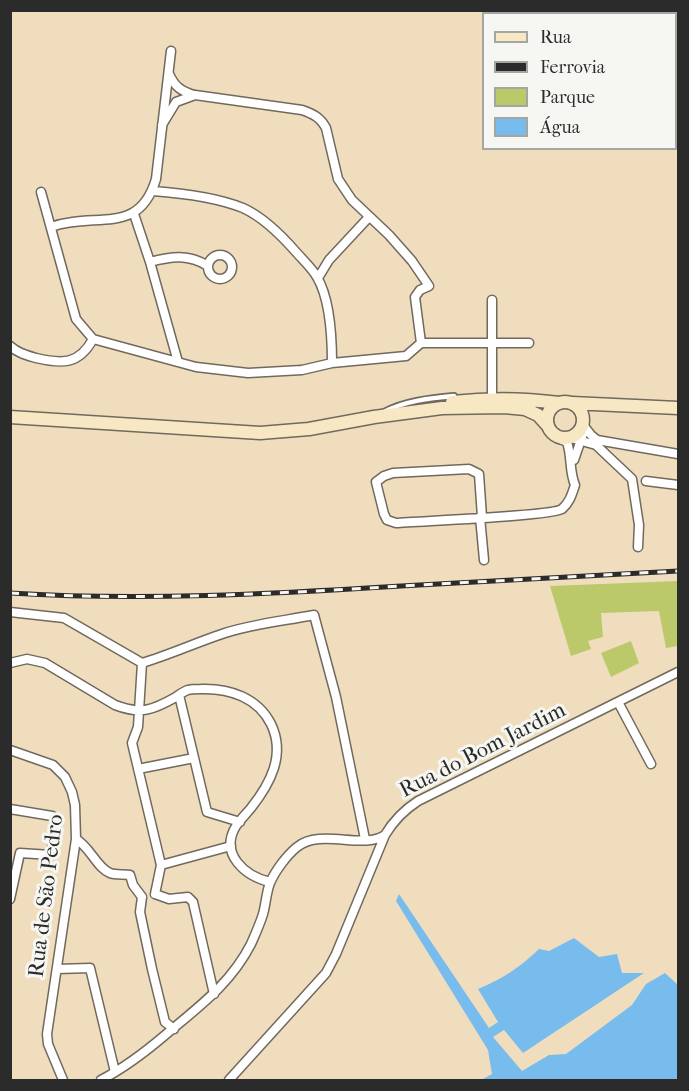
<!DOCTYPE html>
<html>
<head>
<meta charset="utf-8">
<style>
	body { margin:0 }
	#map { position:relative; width:689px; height:1091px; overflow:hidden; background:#f0ddbe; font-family:"IM FELL French Canon",serif }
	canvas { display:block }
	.frame { position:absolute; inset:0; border:12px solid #2b2b2b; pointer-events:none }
	.legend { position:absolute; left:482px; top:12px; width:195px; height:138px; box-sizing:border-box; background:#f6f6f2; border:2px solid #a5a5a2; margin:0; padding:8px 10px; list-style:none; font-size:18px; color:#2b2b2b }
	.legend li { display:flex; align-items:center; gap:12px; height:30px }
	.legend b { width:30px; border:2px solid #a5a5a2 }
</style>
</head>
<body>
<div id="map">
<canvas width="689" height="1091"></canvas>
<div class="frame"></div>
<ul class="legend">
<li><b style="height:8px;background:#f7e8c3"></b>Rua</li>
<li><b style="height:8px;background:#2b2b2b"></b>Ferrovia</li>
<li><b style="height:16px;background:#bcc96b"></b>Parque</li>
<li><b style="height:16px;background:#77bced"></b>Água</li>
</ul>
</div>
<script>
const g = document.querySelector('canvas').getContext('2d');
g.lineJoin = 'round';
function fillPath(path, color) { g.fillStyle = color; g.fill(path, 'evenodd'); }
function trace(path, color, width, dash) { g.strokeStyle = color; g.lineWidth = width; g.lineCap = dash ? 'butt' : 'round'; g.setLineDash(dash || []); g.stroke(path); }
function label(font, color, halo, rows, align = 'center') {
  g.font = font + ' "IM FELL French Canon",serif'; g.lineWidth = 6; g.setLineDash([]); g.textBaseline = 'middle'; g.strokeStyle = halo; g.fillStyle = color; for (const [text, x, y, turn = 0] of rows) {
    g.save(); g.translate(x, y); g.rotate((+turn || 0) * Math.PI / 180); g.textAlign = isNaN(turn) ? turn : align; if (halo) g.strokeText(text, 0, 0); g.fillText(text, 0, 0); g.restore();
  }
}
const green = new Path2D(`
	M678,581V646L666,648L659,611L601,613L603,637L588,641L591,649L571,656L550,586Z
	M631,641L639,663L611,677L601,653Z`);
const water = new Path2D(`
	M399,894L489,1028L498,1022L478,989C504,978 519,968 539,949L549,951L574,938L599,957L617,954L622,973H644L523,1053L504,1030L493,1037L522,1071L549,1055L566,1054L632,1005L646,984L665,973L678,985V1080H481L492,1074L488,1050L396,901Z`);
const lane = new Path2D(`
	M384,412C404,401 431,398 454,396`);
const street = new Path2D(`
	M169,74C175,87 181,91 194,95
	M162,125L176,102L195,95L302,110C313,114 320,117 326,128L338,179L352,200L389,235L412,261L429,286L420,290L415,297L421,343
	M153,191C180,193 218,198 243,208C263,217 282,236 296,252C303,260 312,268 317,277C330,299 332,337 332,363
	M41,192L76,319L93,339L196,367L248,373L302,370L332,363L406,356L421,343H529
	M134,214L150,262L178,362
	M51,227C95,211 139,237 156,179L171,51
	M208 267a12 12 0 1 1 24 0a12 12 0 1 1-24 0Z
	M150,262C172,256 189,254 208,266
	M318,278L329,260L369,217
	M10,346C18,353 26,355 36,358C62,364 79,365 93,339
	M492,394V300
	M583,425L591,435L597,440L678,454
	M571,438L596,445L632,479L639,525L638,547
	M574,460L585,428
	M646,481L678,485
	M480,517L484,560
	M482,517L479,474L469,469L393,473L384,476L376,482L384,514L387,520L396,523C419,521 552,516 562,509C570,502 572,494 575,485C569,471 572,457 567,442L558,438
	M10,612L64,618L142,663C169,655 195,643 222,634C251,624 283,621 314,615L336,697L365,839
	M10,663L27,659L45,663L115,705C141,715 153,710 176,697C179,695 184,691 188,690C191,689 197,689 201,689C230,688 258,698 271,724C286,755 270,784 251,808C246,814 240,820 236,826C219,854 245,876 270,882
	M142,663L138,727L132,743L161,865L155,894
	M179,695L207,812L240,822
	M618,702L651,764
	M10,750L53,765L65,777L72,792L75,805L76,839L47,1034L48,1044L63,1080
	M138,769L194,758
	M10,809L52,816L56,819L51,855L20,853L10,899
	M76,839C90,847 97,868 110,873C115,875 124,874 130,875L133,885L142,897
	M161,865L231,846
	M155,894L169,899L188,897L193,902L214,994
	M142,897L140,912L152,969L165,1022L174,1029
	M57,969L90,968L115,1072
	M101,1080C124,1068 144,1053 164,1036C197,1008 230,985 251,944C255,935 260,924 263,914C266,904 266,893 270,883C275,871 287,855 297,847C321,828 363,850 385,835
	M229,1080L326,973L336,954L385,835C394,820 404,810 418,801L678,672`);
const secondary = new Path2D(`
	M547 420a18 18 0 1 1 36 0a18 18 0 1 1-36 0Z
	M452,402C488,398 523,398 559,403
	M572,403L678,408
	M10,417L260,433L309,429L374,417L442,408L504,407L525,409L538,415L548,426`);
const rail = new Path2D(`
	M10,593C141,601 271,594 401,586C494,581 586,576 678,571`);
const streetNames = [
	["Rua do Bom Jardim",483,751,-27],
	["Rua de São Pedro",47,896,-83]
];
fillPath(green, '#bcc96b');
fillPath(water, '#77bced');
trace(lane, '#70695e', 8);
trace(street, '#70695e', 11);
trace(secondary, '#70695e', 15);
trace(lane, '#fff', 4.5);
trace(street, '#fff', 8);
trace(secondary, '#f7e8c3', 12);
trace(rail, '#2b2b2b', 5);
trace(rail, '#f6f6f2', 3, [9]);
label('22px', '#2b2b2b', '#f6f6f2', streetNames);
</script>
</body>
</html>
